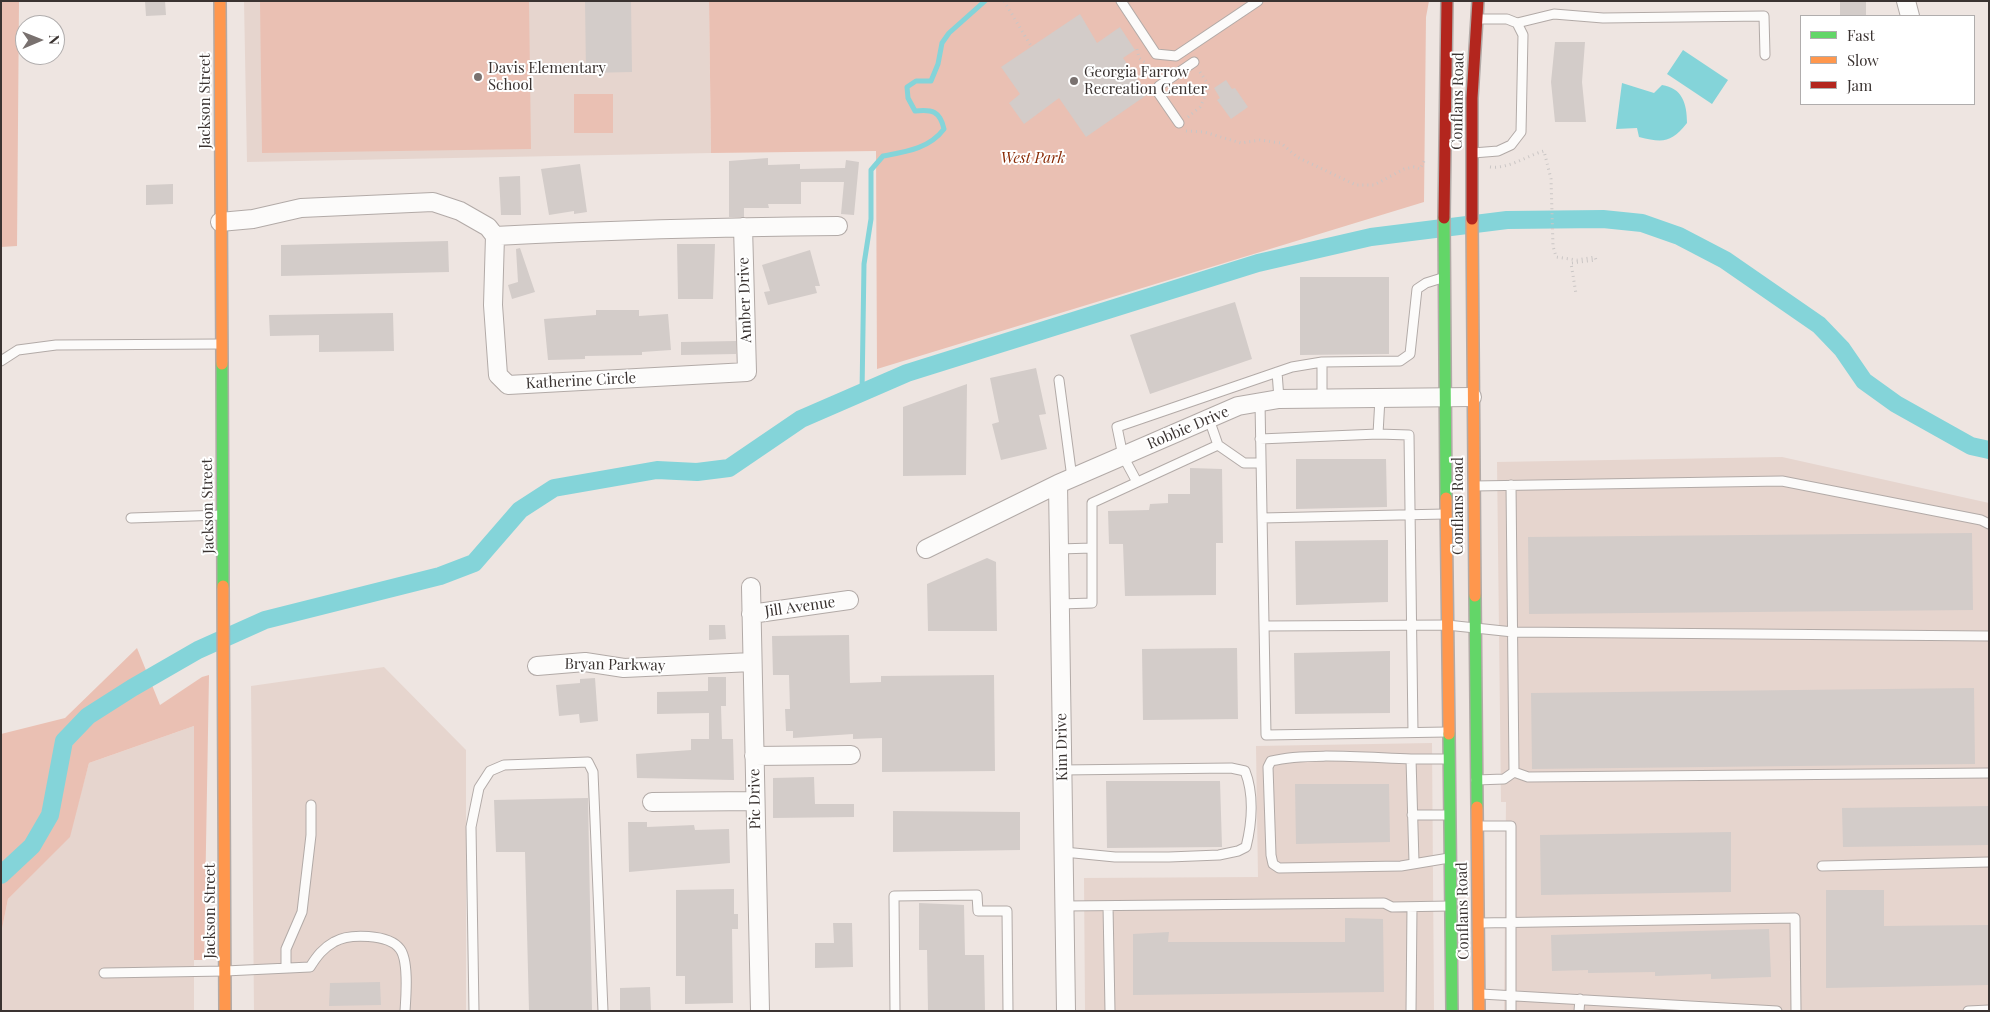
<!DOCTYPE html>
<html>
<head>
<meta charset="utf-8">
<style>
	body { margin:0 }
	#map { position:relative; width:1990px; height:1012px; overflow:hidden; background:#eee5e1; font-family:"Playfair Display",serif }
	canvas { display:block }
	.frame { position:absolute; inset:0; border:2px solid #3a3331; pointer-events:none }
	.legend { position:absolute; left:1800px; top:15px; width:175px; height:90px; box-sizing:border-box; background:#fff; border:1px solid #b0adad; margin:0; padding:6px 9px; list-style:none; font-size:15px; color:#3a3331 }
	.legend li { display:flex; align-items:center; gap:10px; height:25px }
	.legend b { width:25px; border:1px solid #b0adad }
	.north { position:absolute; left:15px; top:15px; width:50px; height:50px; box-sizing:border-box; background:#fff; border:1px solid #b0adad; border-radius:50%; rotate:89deg; font-size:14px; font-weight:700; line-height:20px; text-align:center; color:#3a3331 }
	.north::after { content:''; display:block; margin:auto; width:18px; height:22px; background:#79716f; clip-path:polygon(50% 0,100% 100%,50% 72%,0 100%) }
</style>
</head>
<body>
<div id="map">
<canvas width="1990" height="1012"></canvas>
<div class="frame"></div>
<ul class="legend">
<li><b style="height:6px;background:#63d668"></b>Fast</li>
<li><b style="height:6px;background:#ff974d"></b>Slow</li>
<li><b style="height:6px;background:#b3261e"></b>Jam</li>
</ul>
<div class="north">N</div>
</div>
<script>
const g = document.querySelector('canvas').getContext('2d');
g.lineJoin = 'round';
function fillPath(path, color) { g.fillStyle = color; g.fill(path, 'evenodd'); }
function trace(path, color, width, dash) { g.strokeStyle = color; g.lineWidth = width; g.lineCap = dash ? 'butt' : 'round'; g.setLineDash(dash || []); g.stroke(path); }
function label(font, color, halo, rows, align = 'center') {
  g.font = font + ' "Playfair Display",serif'; g.lineWidth = 4; g.setLineDash([]); g.textBaseline = 'middle'; g.strokeStyle = halo; g.fillStyle = color; for (const [text, x, y, turn = 0] of rows) {
    g.save(); g.translate(x, y); g.rotate((+turn || 0) * Math.PI / 180); g.textAlign = isNaN(turn) ? turn : align; if (halo) g.strokeText(text, 0, 0); g.fillText(text, 0, 0); g.restore();
  }
}
const built = new Path2D(`
	M244,1H709L711,153L247,162Z
	M1782,457L1989,503V1011H1504L1506,802H1501L1497,462Z
	M384,667L466,750V1011H254L251,686Z
	M194,726V1011H1V934L8,899L69,837L89,763Z
	M1432,743L1434,1011H1085L1084,878L1258,877L1256,746Z`);
const green = new Path2D(`
	M1,1H19L17,246L1,247Z
	M260,1H529L531,149L262,153Z
	M709,1H1429L1426,17L1424,202L877,369L876,151L711,153Z
	M574,94H613V133H574Z
	M137,648L160,705L202,677L209,675L204,960H194V726L89,763L70,837L8,899L1,934V734L65,718Z`);
const water = new Path2D(`
	M1683,50L1728,80L1712,104L1667,74Z
	M1622,83L1654,93L1662,85C1682,88 1687,103 1687,123C1671,143 1663,143 1639,137L1637,128L1616,129Z`);
const stream = new Path2D(`
	M862,393L864,264L871,219V170L883,156C905,152 929,149 944,129C940,111 932,109 915,111L908,98L907,87L916,81H931L938,64L942,43L949,33L985,1`);
const canal = new Path2D(`
	M1,875L32,846L50,815L64,741L88,716L132,688L198,650L265,620L440,576L474,563L520,510L554,488L657,470L697,472L729,468L801,419L907,373L1258,263L1371,237L1507,220L1603,219L1642,223L1679,236L1725,260L1819,325L1842,349L1864,381L1896,404L1971,446L1989,450`);
const building = new Path2D(`
	M145,1H165L166,15L146,16Z
	M585,1H631L632,72L586,73Z
	M1840,1H1866V16H1840Z
	M1080,14L1097,43L1120,27L1135,50L1123,58L1148,94L1086,137L1059,98L1024,124L1009,103L1020,94L1001,67Z
	M1555,42H1585L1582,82L1586,122H1555L1551,82Z
	M1226,80L1232,89L1235,88L1248,107L1231,119L1217,100L1220,98L1214,88Z
	M768,158V165L800,164V169L845,168L846,160L859,162L854,215L841,214L844,182H801V204H768L769,208H744V217H729V161Z
	M580,164L587,212L574,214V211L549,215L541,169Z
	M520,176L521,215H501L499,177Z
	M173,184V204L146,205V185Z
	M448,241L449,272L281,276V245Z
	M677,244H715L713,299H678Z
	M520,248L535,292L512,299L508,285L518,282L516,249Z
	M810,250L820,286H815L817,293L768,305L764,292L770,291L762,265Z
	M1300,277H1389V354L1300,355Z
	M1235,302L1252,359L1150,394L1130,335Z
	M596,310H639V316L668,314L671,350L642,352V355L585,356V359L548,360L544,319L596,315Z
	M393,313L394,351L319,352V335L270,336L269,315Z
	M736,341V354L681,355V342Z
	M1036,368L1046,414L1039,415L1047,449L1001,460L992,424L999,422L990,378Z
	M967,384L966,475L903,476V407Z
	M1296,459H1386L1387,507L1296,509Z
	M1190,468L1222,469L1223,543H1216V595L1125,596L1123,544H1109L1108,511L1149,510L1150,504L1168,503V494H1190Z
	M1972,533L1973,610L1529,614L1528,537Z
	M1388,540V602L1296,605L1295,541Z
	M987,558L996,562L997,631H928L927,584Z
	M709,625H725L726,639L709,640Z
	M849,635L850,683L881,682V676L994,675L995,771L882,772V738L853,739V734L793,738V731H786L785,709H790L789,675H773L772,636Z
	M1237,648L1238,719L1143,720L1142,649Z
	M1390,651V713L1295,714L1294,653Z
	M708,677H726V706H721L722,739H733L734,780L637,778L636,754L691,750V739H709V713L657,714V692L708,691Z
	M595,678L598,721L580,723L579,714L559,716L556,685L580,683V679Z
	M1974,688L1975,764L1532,769L1531,693Z
	M814,777L815,804H854V817L773,818V778Z
	M1106,781H1220L1222,847L1107,848Z
	M1295,784H1389L1390,842L1296,844Z
	M588,798L592,1011H529L525,852H496L494,800Z
	M1989,806V845L1843,847L1842,808Z
	M893,811L1020,812V850L893,852Z
	M628,822H647V827L694,825L695,830L729,829L730,863L629,872Z
	M1731,832V892L1541,895L1540,835Z
	M734,889V914H738V929H732L733,1003L685,1004V976H676V890Z
	M1826,890H1884V926L1989,925V985L1826,988Z
	M919,903L964,905L965,955H984L985,1011H928L927,950H919Z
	M1345,918L1383,919L1384,992L1133,995V934L1169,932L1168,942H1345Z
	M833,923H852L853,967L815,968V943H834Z
	M1769,929L1771,977L1711,979V974L1655,976V972L1588,973V970L1552,971L1551,935Z
	M380,982L381,1005L329,1006L330,983Z
	M650,987L651,1011H620V988Z`);
const path = new Path2D(`
	M1004,1L1031,46
	M1137,49L1139,58L1147,64
	M1188,117L1200,107L1210,87L1200,72
	M1186,131L1204,132L1241,143L1260,140L1281,143L1297,157L1356,185H1374L1404,169L1414,167L1420,169L1424,161
	M1490,167C1509,169 1526,156 1544,151L1551,179L1553,246L1556,257L1577,260L1595,257L1596,260L1571,263L1576,294`);
const lane = new Path2D(`
	M1121,1L1156,54L1176,56L1258,1
	M1517,23L1554,14L1603,18L1764,16L1765,55
	M1179,123L1157,91L1159,86L1194,62
	M1473,153L1498,151L1511,145L1521,132L1523,35L1517,23L1507,19H1478
	M1,361L18,350L56,345L221,344
	M1277,372L1279,399
	M1059,380L1072,478
	M1380,398L1378,434L1409,435L1413,732
	M1322,399V362L1400,361L1410,354L1417,289L1426,283L1442,278
	M1260,403L1266,735L1447,732
	M1260,439L1378,434
	M1218,445L1244,463H1261
	M1137,482L1123,456L1117,427L1292,367L1322,362
	M1511,485L1514,772L1528,777L1989,773
	M1474,486L1782,481L1981,520L1989,524
	M131,518L223,515
	M1262,518L1445,514
	M1059,549L1092,548
	M1060,604L1092,603V503L1218,445L1209,419
	M1264,626L1447,625L1513,632L1989,636
	M1411,759C1372,758 1307,752 1271,761L1268,767L1271,855L1273,864L1279,868L1401,866L1449,858
	M1062,770L1231,768L1245,771C1254,794 1252,823 1246,847L1238,851L1219,855L1169,857H1115L1064,852
	M1476,780L1504,779L1514,772
	M1412,815H1449
	M1477,826H1511V1011
	M1414,862L1411,759H1448
	M1822,866L1989,862
	M1065,906L1384,903L1392,907L1450,906
	M1108,906L1110,1011
	M1479,923L1795,918L1796,1011
	M286,968V949L302,912L311,835V805
	M104,973L225,971L310,967C317,956 323,948 334,942C349,933 389,934 400,949C409,961 406,996 405,1011
	M1481,994L1777,1011
	M474,1011L471,827L479,788L490,771L504,765L588,762L593,772L603,1011
	M895,1011L894,896L977,895L978,911H1007L1008,1011
	M1411,1011L1412,907
	M1579,1011L1580,999
	M1968,1011L1989,1010`);
const street = new Path2D(`
	M1906,1L1910,16
	M220,222L253,219L301,208L433,202L460,211L488,227L495,236
	M743,227L747,372L508,385L498,375L493,305L495,236C609,230 724,227 838,226
	M1058,484L1066,1011
	M926,549L1058,484L1238,406L1279,399L1472,397
	M751,587L760,1011
	M751,614L849,600
	M537,666L585,662L624,668L752,662
	M754,756L851,755
	M652,802L755,801`);
const fast = new Path2D(`
	M1444,218L1446,498
	M222,364L223,586
	M1475,596L1477,807
	M1449,734L1452,1011`);
const slow = new Path2D(`
	M220,1L222,364
	M1472,219L1475,596
	M1446,498L1449,734
	M223,586L225,1011
	M1477,807L1479,1011`);
const jam = new Path2D(`
	M1444,218L1447,1
	M1472,219V98L1478,1`);
const markers = [
	[478,77,5,"#79716f"],
	[1074,81,5,"#79716f"]
];
const poiNames = [
	["Davis Elementary",488,68],
	["School",488,85],
	["Georgia Farrow",1084,72],
	["Recreation Center",1084,89]
];
const streetNames = [
	["Jackson Street",205,101,-90],
	["Conflans Road",1458,101,-89],
	["Amber Drive",745,300,-92],
	["Katherine Circle",581,381,-3],
	["Robbie Drive",1188,428,-23],
	["Jackson Street",208,506,-91],
	["Conflans Road",1458,506,-90],
	["Jill Avenue",800,607,-8],
	["Bryan Parkway",615,665,1],
	["Kim Drive",1062,747,-91],
	["Pic Drive",755,799,-91],
	["Jackson Street",210,911,-90],
	["Conflans Road",1463,911,-91]
];
const parkNames = [
	["West Park",1033,158]
];
fillPath(built, '#e6d5ce');
fillPath(green, '#eac0b3');
fillPath(water, '#84d4d9');
trace(stream, '#84d4d9', 5);
trace(canal, '#84d4d9', 18);
fillPath(building, '#d3ccc9');
trace(lane, '#b2aaa7', 11);
trace(street, '#b2aaa7', 20);
trace(fast, '#b2aaa7', 14);
trace(slow, '#b2aaa7', 14);
trace(jam, '#b2aaa7', 14);
trace(path, '#cac6c5', 3, [1, 4]);
trace(lane, '#fcfbfa', 9);
trace(street, '#fcfbfa', 18);
trace(fast, '#63d668', 11);
trace(slow, '#ff974d', 11);
trace(jam, '#b3261e', 11);
for (const [x, y, r, color] of markers) { const dot = new Path2D(); dot.arc(x, y, r, 0, 2 * Math.PI); g.fillStyle = color; g.fill(dot); trace(dot, '#fff', 2); }
label('15px', '#3a3331', '#fff', poiNames, 'left');
label('15px', '#3a3331', '#fff', streetNames);
label('italic 15px', '#882904', '#fff', parkNames);
</script>
</body>
</html>
